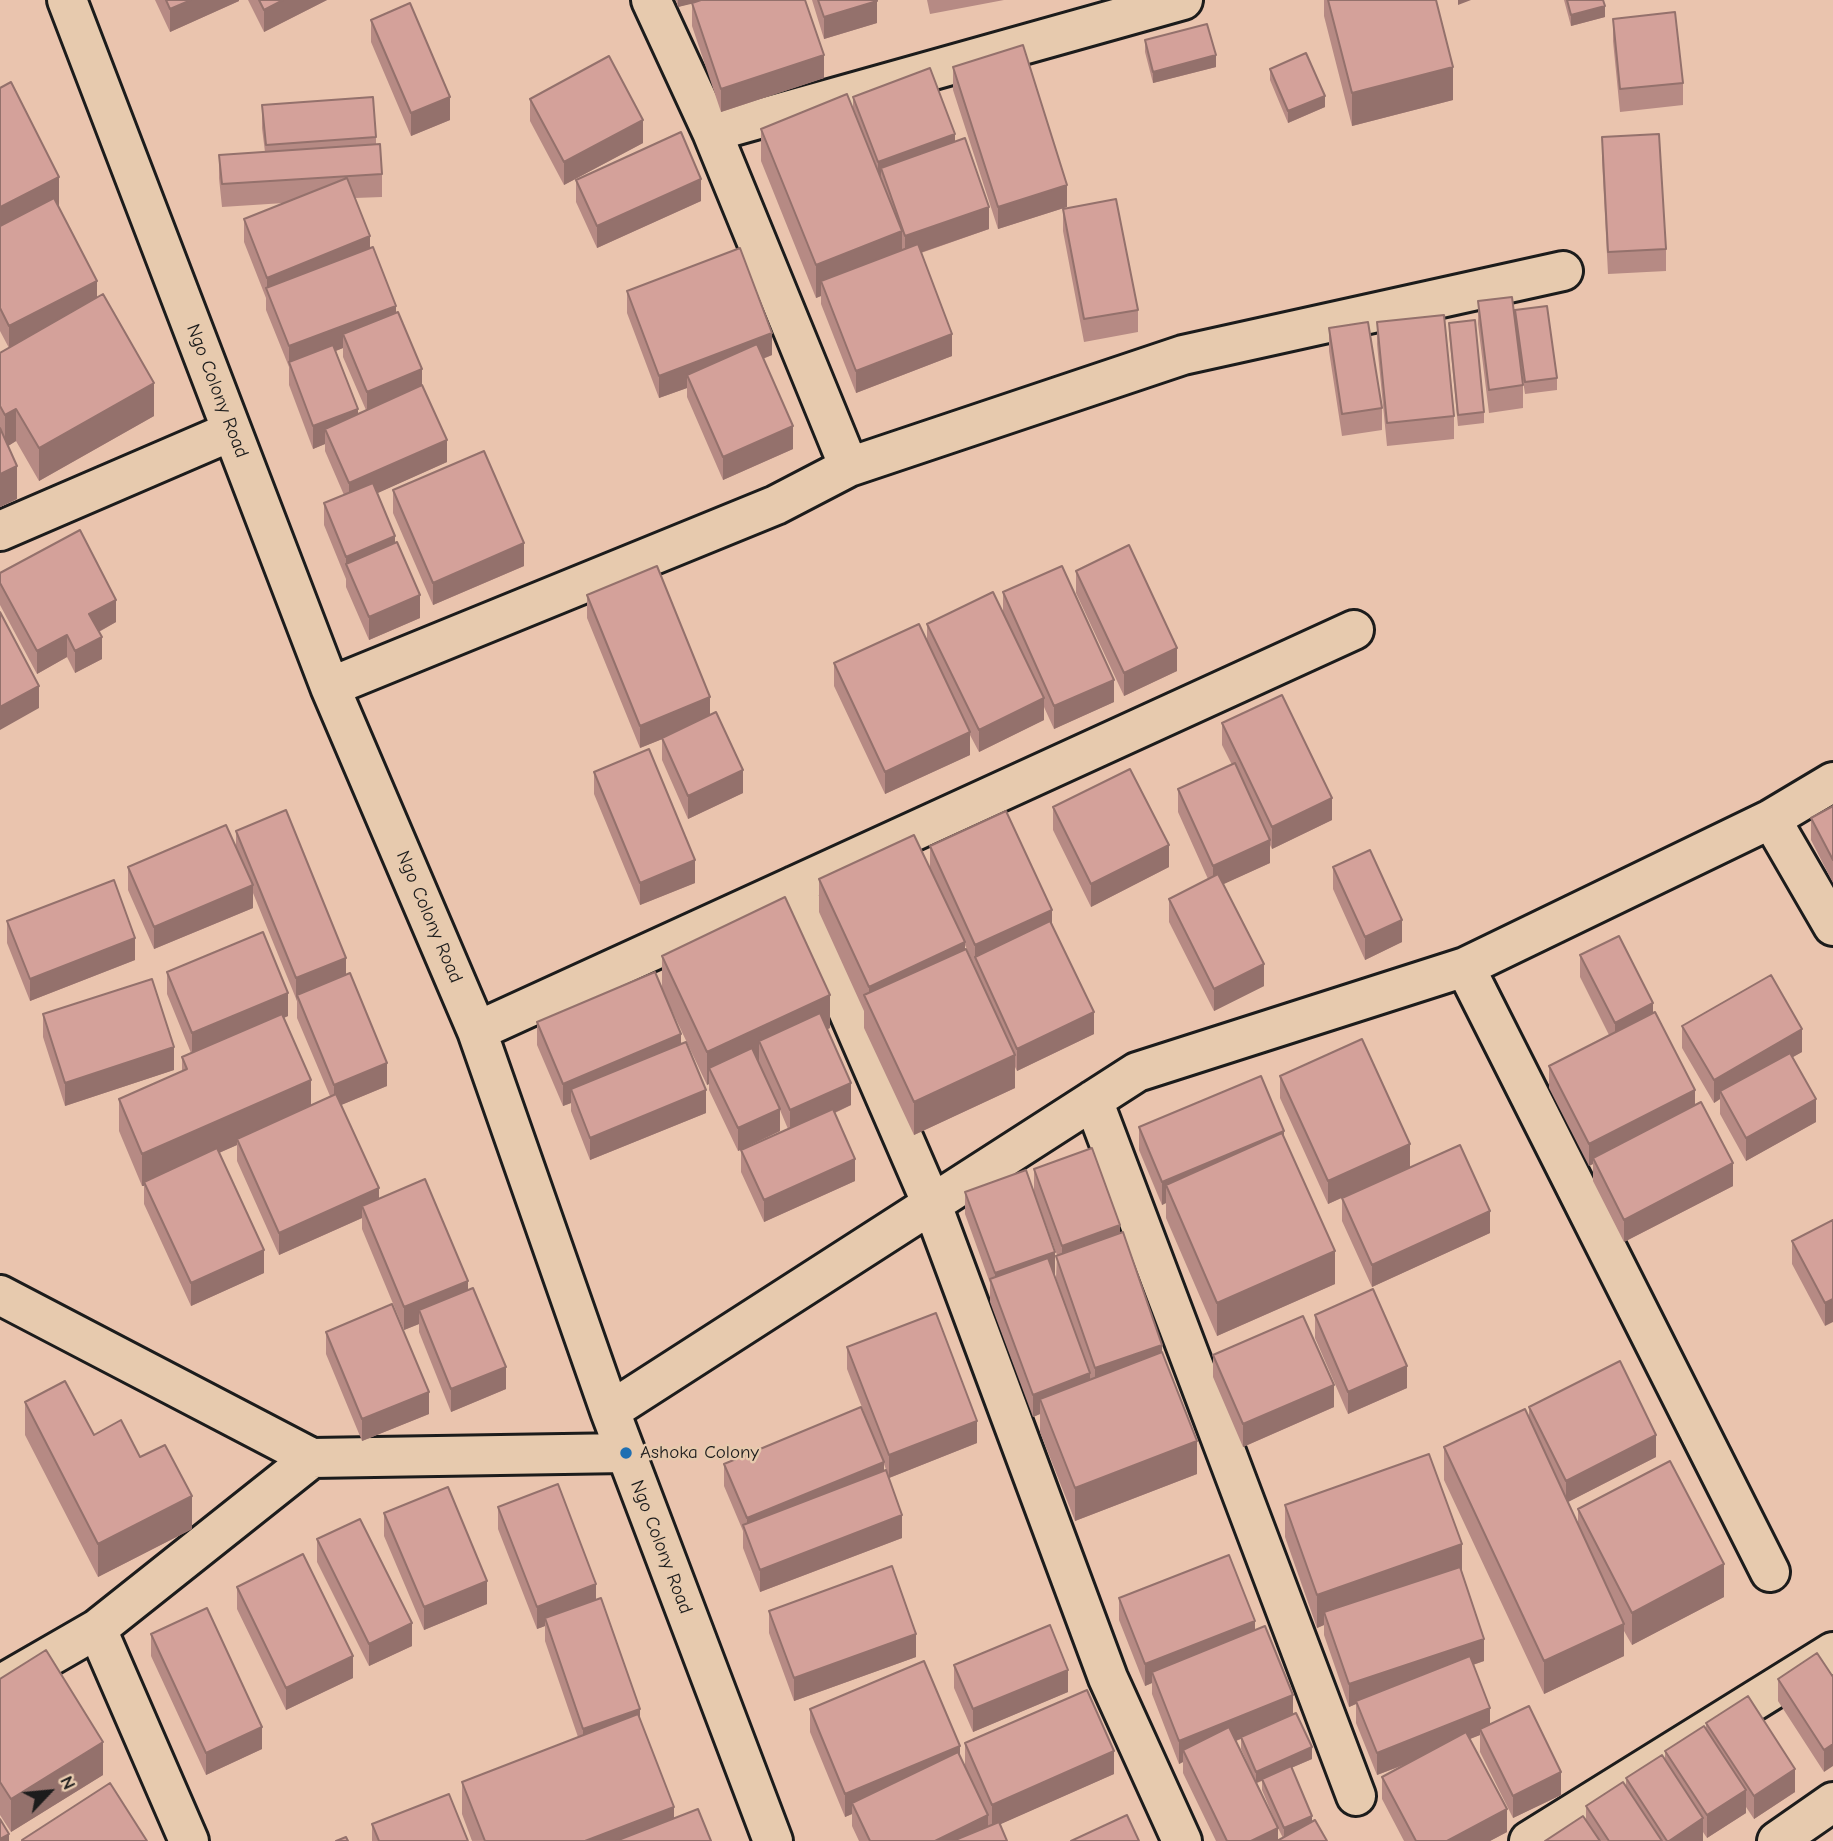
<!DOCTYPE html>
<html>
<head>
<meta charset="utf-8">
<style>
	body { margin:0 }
	#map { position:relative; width:1833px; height:1841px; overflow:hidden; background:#eac4ae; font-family:"Comic Neue",sans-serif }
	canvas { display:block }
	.north { position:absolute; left:14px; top:1757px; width:70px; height:70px; -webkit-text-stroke:5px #e7caae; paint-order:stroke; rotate:64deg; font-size:19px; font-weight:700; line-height:28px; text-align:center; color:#1c1c1c }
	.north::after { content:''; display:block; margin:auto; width:24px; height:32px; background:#1c1c1c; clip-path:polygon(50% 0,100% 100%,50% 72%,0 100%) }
</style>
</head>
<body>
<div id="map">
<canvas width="1833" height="1841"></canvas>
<div class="north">N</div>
</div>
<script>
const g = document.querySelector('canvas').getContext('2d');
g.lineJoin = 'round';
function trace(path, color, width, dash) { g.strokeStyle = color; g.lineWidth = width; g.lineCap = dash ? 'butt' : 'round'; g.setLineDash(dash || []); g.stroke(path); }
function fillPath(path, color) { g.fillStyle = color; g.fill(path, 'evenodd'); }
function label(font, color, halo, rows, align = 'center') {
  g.font = font + ' "Comic Neue",sans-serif'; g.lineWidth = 5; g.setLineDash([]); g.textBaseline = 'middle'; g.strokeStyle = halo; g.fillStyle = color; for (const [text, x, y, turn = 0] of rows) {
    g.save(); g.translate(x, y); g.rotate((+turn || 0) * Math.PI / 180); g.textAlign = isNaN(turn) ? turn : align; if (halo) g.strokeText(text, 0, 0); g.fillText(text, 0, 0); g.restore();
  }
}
const minor = new Path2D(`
	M67,0L330,687L477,1031L610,1411L773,1841
	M712,132L1183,0
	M849,467L1183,355L1563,271
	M0,531L232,431
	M330,687L776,505L849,467L712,132L651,0
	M1771,819L1833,926
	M794,886L931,1202L1108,1678L1182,1841
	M1465,967L1770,1572
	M477,1031L1354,630
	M1093,1100L1356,1796
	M0,1295L312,1458
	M610,1411L1137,1072L1465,967L1771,819L1833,782
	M0,1685L97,1629
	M189,1841L97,1629L312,1458L626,1453
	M1529,1841L1833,1652
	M1777,1841L1833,1802`);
const wall = new Path2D(`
	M155,0H239V1L170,32Z
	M248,0H327L264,32Z
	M676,0H805L824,78L721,112L692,26V3L678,7Z
	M812,0H877V23L824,39Z
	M927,0H1004L930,14Z
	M1324,0H1436L1453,100L1352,126L1324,16Z
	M1564,0H1603L1605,17L1571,26Z
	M1613,19L1683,83V105L1620,112L1613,41Z
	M371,20L450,120L411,136L371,42Z
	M1145,40L1216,67L1153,83L1145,52Z
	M953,67L1067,207L998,229L953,90Z
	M1270,69L1325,107L1288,123L1270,80Z
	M0,88L59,208L97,298L154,416L39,481L16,441L8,446L17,499L0,507V353L9,348L0,331Z
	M853,97L955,142L989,229L921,253L952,356L856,393L821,304V296L816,298L761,161V129L853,110Z
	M530,99L643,143L564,185L530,121Z
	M262,105L376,137V144L382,174V197L355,198L370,248L396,312L447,462L377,493L395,543L420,618L369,640L346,587V579L324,525V503L344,495L325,451V444L313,449L289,385V367L266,310V298L244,242V219L284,203L222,207L219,178V155L265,152L262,128ZM343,348V357L366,410L358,414L336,351Z
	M1602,137L1666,249V271L1608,274L1602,159Z
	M576,180L701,201L597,248L576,202Z
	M1063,209L1138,310V332L1084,342L1063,231Z
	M627,291L772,355L763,359L793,449L723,480L687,397V388L659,398L627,313Z
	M1478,301L1515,320V310L1557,378V390L1525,394L1518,345L1523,385V408L1489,413L1478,324Z
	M1377,322L1454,416V439L1387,446L1377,344Z
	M1449,323L1484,412V423L1458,426L1449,334Z
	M1329,328L1382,408V430L1342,436L1329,351Z
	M393,490L524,566L433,605L393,513Z
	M1076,571L1177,671L1124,696L1076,593Z
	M0,573L116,622L99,632L102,659L75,673L67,657L37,674L0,605Z
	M1003,592L1114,702L1054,729L1044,707V720L979,752L970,735V755L885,794L834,686V663L927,642V624L1003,614Z
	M587,595L710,715L743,793L688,819L662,760V739L640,748L587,618Z
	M1222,723L1332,820L1272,849L1270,845V863L1223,884L1264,986L1214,1011L1169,922V899L1208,879L1178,812V789L1232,765L1222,745Z
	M594,772L695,883L640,905L594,794Z
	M1833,806V883L1811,840V818Z
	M1053,807L1169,867L1091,907L1053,830Z
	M236,831L346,975L387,1086L341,1105L379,1199L468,1290L506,1389L451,1412L419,1332V1324L404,1330L362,1229V1218L279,1255L237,1161V1145L219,1153L264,1273L191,1306L144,1204V1186H142L119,1131V1099L182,1071V1057L191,1053L167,994V972L288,1016L284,1018L311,1105L330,1096L297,1018V1001L253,893V908L154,949L128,890V867L236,848Z
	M930,846L1052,923L1094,1034L1017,1071L1015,1067V1088L914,1135L864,1028V1011L819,912V879L930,867ZM965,945L975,967L965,950Z
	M1333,867L1402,942L1365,960L1333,889Z
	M7,921L135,960L30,1001L7,943Z
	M1580,955L1653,1013L1733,1186L1624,1242L1593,1181V1164L1589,1166L1549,1088V1066L1609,1035L1580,977Z
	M662,956L830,1028L827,1029L851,1105L835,1113L855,1181L764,1222L741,1172V1150L788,1129L780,1110V1131L738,1151L709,1090V1084L707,1085L665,996L706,1113L590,1160L571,1111V1103L563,1106L537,1045V1022L662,987Z
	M43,1014L174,1070L65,1106L43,1037Z
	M1682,1026L1802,1052L1792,1057L1816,1122L1746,1161L1720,1114V1099L1714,1103L1682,1048Z
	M1280,1076L1410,1167L1328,1204L1280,1098Z
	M1139,1127L1284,1137L1335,1284L1217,1336L1166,1218V1203L1162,1205L1139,1150Z
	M1034,1169L1120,1233L1162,1352L1197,1474L1075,1521L1040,1432V1414L1033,1417L990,1302V1283L965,1214V1192L1055,1274L1054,1275L1071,1322L1056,1278L1057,1255L1034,1192Z
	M1342,1198L1490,1233L1372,1287L1342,1221Z
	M1833,1220L1825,1326L1792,1264V1241Z
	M1315,1315L1407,1388L1348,1414L1315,1338Z
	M326,1332L429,1414L362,1441L326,1354Z
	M847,1347L977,1443L889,1478L884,1464V1471L902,1538L760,1592L743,1548V1531L724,1486V1464L874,1438L847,1369Z
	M1213,1355L1334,1407L1243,1447L1213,1377Z
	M25,1402L94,1435L192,1529L98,1577L25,1435Z
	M1529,1407L1656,1457L1568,1502L1578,1524V1509L1724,1597L1632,1645L1624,1631V1656L1544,1694L1444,1480V1447L1529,1419Z
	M1285,1505L1462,1573L1484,1661L1473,1665L1490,1724L1561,1795L1513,1818L1480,1752V1735L1470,1739L1507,1832L1490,1841H1404L1382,1799V1777L1404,1765L1377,1775L1356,1723V1704L1349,1707L1324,1635V1625L1317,1628L1285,1537Z
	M498,1507L596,1599L640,1719L674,1818L711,1841H472L462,1814V1782L578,1737L545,1641V1626L537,1629L498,1529Z
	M384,1513L487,1604L424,1630L384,1536Z
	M317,1539L412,1646L369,1666L317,1562Z
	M237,1587L353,1678L286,1710L237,1609Z
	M1119,1598L1255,1631L1293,1714L1312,1759L1291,1768L1312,1821L1327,1841H1216L1183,1773V1762L1179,1764L1152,1694V1683L1145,1686L1119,1620ZM1241,1739V1749L1251,1771L1236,1741ZM1262,1781V1790L1278,1828L1257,1783ZM1278,1828L1283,1838L1278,1840Z
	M769,1611L916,1657L794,1701L769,1633Z
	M151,1634L262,1749L206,1775L151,1656Z
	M954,1665L1068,1692L973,1732L954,1688Z
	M1833,1677L1824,1772L1778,1701V1679Z
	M0,1679L103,1775L11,1832L0,1815Z
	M810,1709L960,1756L965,1766V1743L1114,1774L1000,1824L1007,1841H859L852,1826V1814L845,1817L810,1732Z
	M1706,1723L1795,1792L1754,1819L1746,1807V1813L1707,1838L1703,1832V1841H1545L1586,1820V1806L1626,1787V1778L1665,1759V1751L1706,1729Z
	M372,1824L468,1841H372Z`);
const shadedWall = new Path2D(`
	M191,0H239V1L170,32V9Z
	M283,0H327L264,32V10Z
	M678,0H708L678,7Z
	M1458,0H1471L1458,5Z
	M877,1V23L824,39V17Z
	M1605,6V17L1571,26V15Z
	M824,55V78L721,112V89Z
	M1216,55V67L1153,83V72Z
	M1453,67V100L1352,126V93Z
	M1325,96V107L1288,123V111Z
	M450,97V120L411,136V113Z
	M643,120V143L564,185V162Z
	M955,134V156L881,168V184L878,185V162Z
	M59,177V210L0,240V207Z
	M701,179V201L597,248V226Z
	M1067,185V207L998,229V207Z
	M989,207V229L905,258V236Z
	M902,231V263L821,281V296L816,298V265Z
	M370,236V259L267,290V278Z
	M97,281V303L9,349V326Z
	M396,306V329L343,334V348L291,368L289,364V346Z
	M772,333V355L692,386L687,375V388L659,398V376Z
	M952,334V356L856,393V371Z
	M422,369V391L367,414V392Z
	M154,383V416L39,481V448Z
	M16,409V441L5,448V415Z
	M358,409V431L325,429V444L313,449V426Z
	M793,426V449L723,480V457Z
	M447,440V462L349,506V483Z
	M17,466V499L0,507V474Z
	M395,536V559L346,565V557Z
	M524,543V566L433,605V583Z
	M420,595V618L369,640V617Z
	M116,600V622L89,637V614Z
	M67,635V657L37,674V651Z
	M102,637V659L75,673V651Z
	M1177,648V671L1124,696V673Z
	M1114,680V702L1054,729V706Z
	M39,686V708L0,730V707Z
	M710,697V720L640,748V726Z
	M1044,698V720L979,752V730Z
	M970,732V755L885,794V772Z
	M743,770V793L688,819V796Z
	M1332,798V820L1272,849V827Z
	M1270,840V863L1213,889V866Z
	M1169,845V867L1091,907V884Z
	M695,860V883L640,905V883Z
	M253,885V908L154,949V927Z
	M1052,910V932L975,958V945Z
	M1402,920V942L1365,960V937Z
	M135,938V960L30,1001V979Z
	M965,942V975L869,1005V987Z
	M346,958V980L297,995L296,1001V978Z
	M1264,964V986L1214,1011V989Z
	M288,993V1016L192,1055V1033Z
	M830,995V1028L766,1058L759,1041V1061L716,1081L709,1068V1084L707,1085V1052Z
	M1653,1003V1026L1615,1045V1023Z
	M1094,1012V1034L1017,1071V1049Z
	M1802,1029V1052L1723,1097L1720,1091V1099L1714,1103V1080Z
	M681,1034V1057L571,1089V1103L563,1106V1084Z
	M174,1047V1070L65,1106V1083Z
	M1015,1055V1088L914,1135V1102Z
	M387,1063V1086L334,1108V1085Z
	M311,1080V1113L237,1139V1145L145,1185L144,1182V1186H142V1154Z
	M851,1083V1105L790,1133V1110Z
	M706,1090V1113L590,1160V1138Z
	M1695,1090V1113L1593,1158V1164L1589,1166V1144Z
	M1816,1099V1122L1746,1161V1138Z
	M780,1109V1131L738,1151V1128Z
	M1284,1131V1154L1166,1185V1203L1162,1205V1182Z
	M1410,1144V1167L1328,1204V1181Z
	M855,1159V1181L764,1222V1200Z
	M1733,1163V1186L1624,1242V1220Z
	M379,1188V1210L362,1206V1218L279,1255V1233Z
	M1490,1211V1233L1372,1287V1265Z
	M1120,1225V1247L1062,1268V1246Z
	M264,1250V1273L191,1306V1283Z
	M1335,1251V1284L1217,1336V1303Z
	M1055,1252V1274L996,1295L995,1292V1273Z
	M468,1281V1303L419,1310V1324L404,1330V1307Z
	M1833,1299V1322L1825,1326V1303Z
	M1162,1345V1367L1095,1391V1368Z
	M1407,1366V1388L1348,1414V1392Z
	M506,1367V1389L451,1412V1389Z
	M1090,1373V1396L1040,1399V1414L1033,1417V1395Z
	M1334,1385V1407L1243,1447V1424Z
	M429,1392V1414L362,1441V1419Z
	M977,1421V1443L889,1478V1455Z
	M1656,1435V1457L1566,1503V1481Z
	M1197,1441V1474L1075,1521V1488Z
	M884,1462V1484L747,1535V1518Z
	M192,1496V1529L98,1577V1544Z
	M902,1515V1538L760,1592V1570Z
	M1462,1544V1576L1324,1612V1625L1317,1628V1595Z
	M1724,1564V1597L1632,1645V1613Z
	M487,1581V1604L424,1630V1607Z
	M596,1584V1606L545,1618V1626L537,1629V1607Z
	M1255,1621V1643L1152,1672V1683L1145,1686V1664Z
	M412,1623V1646L369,1666V1644Z
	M1624,1624V1656L1544,1694V1661Z
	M916,1634V1657L794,1701V1678Z
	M1484,1639V1661L1357,1704L1356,1701V1704L1349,1707V1684Z
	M353,1656V1678L286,1710V1688Z
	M1068,1670V1692L973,1732V1709Z
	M1293,1695V1718L1187,1760L1183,1750V1762L1179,1764V1741Z
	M1490,1708V1731L1480,1729V1735L1377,1775V1753Z
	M640,1709V1731L583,1751V1729Z
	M262,1727V1749L206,1775V1753Z
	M103,1742V1775L11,1832V1799Z
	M1833,1744V1766L1824,1772V1750Z
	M960,1746V1768L852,1803V1814L845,1817V1794Z
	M1312,1747V1759L1256,1783V1772Z
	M1114,1751V1774L992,1828V1805Z
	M1795,1769V1792L1754,1819V1796Z
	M1561,1772V1795L1513,1818V1796Z
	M1746,1790V1813L1707,1838V1815Z
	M674,1807V1840L671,1841H585Z
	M1507,1809V1832L1490,1841H1447Z
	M988,1815V1838L982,1841H935Z
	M1312,1816V1827L1284,1840V1828Z
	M1703,1818V1841H1669Z
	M1278,1828V1841H1251Z
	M9,1834V1841H0V1839Z`);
const building = new Path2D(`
	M166,0H191L170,9Z
	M259,0H283L264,10Z
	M701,0H805L824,55L721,89L692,3Z
	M818,0H877V1L824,17Z
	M1328,0H1436L1453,67L1352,93Z
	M1567,0H1603L1605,6L1571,15Z
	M410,3L450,97L411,113L371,20Z
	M1675,12L1683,83L1620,89L1613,19Z
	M1207,24L1216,55L1153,72L1145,40Z
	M1023,45L1067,185L998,207L953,67Z
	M1306,53L1325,96L1288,111L1270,69Z
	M609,56L643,120L564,162L530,99Z
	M930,68L955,134L878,162L853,97Z
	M11,82L59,177L0,207V88Z
	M847,94L902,231L816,265L761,129Z
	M373,97L376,137L266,145L262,105Z
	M681,132L701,179L597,226L576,180Z
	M1659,134L1666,249L1608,252L1602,137Z
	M965,138L989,207L905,236L881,168Z
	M380,144L382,174L222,184L219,155Z
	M347,178L370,236L267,278L244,219Z
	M54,198L97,281L9,326L0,308V226Z
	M1116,199L1138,310L1084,319L1063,209Z
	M918,244L952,334L856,371L821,281Z
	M373,247L396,306L289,346L266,288Z
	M740,248L772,333L659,376L627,291Z
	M103,294L154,383L39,448L16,409L5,415L0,406V353Z
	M1512,297L1523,385L1489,390L1478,301Z
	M1547,306L1557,378L1525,382L1515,310Z
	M398,312L422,369L367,392L343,334Z
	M1444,315L1454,416L1387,423L1377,322Z
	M1475,320L1484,412L1458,415L1449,323Z
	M1368,322L1382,408L1342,414L1329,328Z
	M757,344L793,426L723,457L687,375Z
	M333,345L358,409L313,426L289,362Z
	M422,385L447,440L349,483L325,429Z
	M0,428L17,466L0,474Z
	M484,451L524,543L433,583L393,490Z
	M373,483L395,536L346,557L324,503Z
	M80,530L116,600L89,614L102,637L75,651L67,635L37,651L0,583V573Z
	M397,542L420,595L369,617L346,564Z
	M1129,545L1177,648L1124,673L1076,571Z
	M657,566L710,697L640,726L587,595Z
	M1062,566L1114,680L1054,706L1003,592Z
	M993,592L1044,698L979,730L927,624Z
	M0,612L39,686L0,707Z
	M919,624L970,732L885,772L834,663Z
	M1282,695L1332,798L1272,827L1222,723Z
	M716,712L743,770L688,796L662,738Z
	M649,749L695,860L640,883L594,772Z
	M1235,763L1270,840L1213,866L1178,789Z
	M1130,769L1169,845L1091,884L1053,807Z
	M1833,806V860L1811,818Z
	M286,810L346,958L296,978L236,831Z
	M1006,811L1052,910L975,945L930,846Z
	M226,825L253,885L154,927L128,867Z
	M914,835L965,942L869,987L819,879Z
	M1370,850L1402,920L1365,937L1333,867Z
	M1218,874L1264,964L1214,989L1169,899Z
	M114,880L135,938L30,979L7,921Z
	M785,897L830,995L707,1052L662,956Z
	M1050,921L1094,1012L1017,1049L975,957Z
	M263,932L288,993L192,1033L167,972Z
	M1619,936L1653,1003L1615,1023L1580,955Z
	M966,949L1015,1055L914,1102L864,995Z
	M655,972L681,1034L563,1084L537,1022Z
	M350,973L387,1063L334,1085L297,995Z
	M1771,975L1802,1029L1714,1080L1682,1026Z
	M152,979L174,1047L65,1083L43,1014Z
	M1655,1012L1695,1090L1589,1144L1549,1066Z
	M820,1013L851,1083L790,1110L759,1041Z
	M282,1014L311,1080L142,1154L119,1099L187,1069L182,1057Z
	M1362,1039L1410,1144L1328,1181L1280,1076Z
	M686,1042L706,1090L590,1138L571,1089Z
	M752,1048L780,1109L738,1128L709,1068Z
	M1790,1053L1816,1099L1746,1138L1720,1091Z
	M1261,1076L1284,1131L1162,1182L1139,1127Z
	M336,1094L379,1188L279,1233L237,1139Z
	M1701,1102L1733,1163L1624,1220L1593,1158Z
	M833,1109L855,1159L764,1200L741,1150Z
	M1282,1133L1335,1251L1217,1303L1166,1185Z
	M1460,1145L1490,1211L1372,1265L1342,1198Z
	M217,1148L264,1250L191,1283L144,1182Z
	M1092,1148L1120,1225L1062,1246L1034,1169Z
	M1026,1170L1055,1252L995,1273L965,1192Z
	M425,1179L468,1281L404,1307L362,1206Z
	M1833,1220V1299L1825,1303L1792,1241Z
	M1123,1232L1162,1345L1095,1368L1056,1256Z
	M1048,1258L1090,1373L1033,1395L990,1279Z
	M473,1288L506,1367L451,1389L419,1310Z
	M1373,1289L1407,1366L1348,1392L1315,1315Z
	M392,1304L429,1392L362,1419L326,1332Z
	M936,1313L977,1421L889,1455L847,1347Z
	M1303,1316L1334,1385L1243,1424L1213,1355Z
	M1162,1352L1197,1441L1075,1488L1040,1399Z
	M1620,1361L1656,1435L1566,1481L1529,1407Z
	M65,1381L94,1435L121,1420L140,1457L165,1445L192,1496L98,1544L25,1402Z
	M861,1407L884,1462L747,1518L724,1464Z
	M1525,1409L1624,1624L1544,1661L1444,1447Z
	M1429,1454L1462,1544L1317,1595L1285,1505Z
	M1670,1461L1724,1564L1632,1613L1578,1509Z
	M886,1470L902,1515L760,1570L743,1525Z
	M558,1484L596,1584L537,1607L498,1507Z
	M448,1487L487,1581L424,1607L384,1513Z
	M360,1519L412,1623L369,1644L317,1539Z
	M303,1554L353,1656L286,1688L237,1587Z
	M1229,1555L1255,1621L1145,1664L1119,1598Z
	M892,1566L916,1634L794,1678L769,1611Z
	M1460,1567L1484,1639L1349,1684L1324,1612Z
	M601,1598L640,1709L583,1729L545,1618Z
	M207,1608L262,1727L206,1753L151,1634Z
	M1050,1625L1068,1670L973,1709L954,1665Z
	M1265,1626L1293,1695L1179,1741L1152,1672Z
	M46,1650L103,1742L11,1799L0,1782V1679Z
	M1817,1653L1833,1677V1744L1824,1750L1778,1679Z
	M1470,1656L1490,1708L1377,1753L1356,1701Z
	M924,1661L960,1746L845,1794L810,1709Z
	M1087,1690L1114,1751L992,1805L965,1743Z
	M1748,1696L1795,1769L1754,1796L1706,1723Z
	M1529,1706L1561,1772L1513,1796L1480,1729Z
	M1296,1713L1312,1747L1256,1772L1241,1737Z
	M638,1714L674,1807L585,1841H485L462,1782Z
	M1704,1726L1746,1790L1707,1815L1665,1751Z
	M1229,1727L1278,1828L1251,1841H1227L1183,1750Z
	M1466,1732L1507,1809L1447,1841H1416L1382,1777Z
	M958,1752L988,1815L935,1841H870L852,1803Z
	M1662,1755L1703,1818L1669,1841H1667L1626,1778Z
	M1291,1766L1312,1816L1284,1828L1262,1779Z
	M1623,1782L1662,1841H1609L1586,1806Z
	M110,1783L147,1841H22V1840Z
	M449,1794L468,1841H379L372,1824Z
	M698,1809L711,1841H616Z
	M1127,1815L1139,1841H1071Z
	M1583,1816L1600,1841H1545Z
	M0,1819L9,1834L0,1839Z
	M1315,1820L1327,1841H1277Z
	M999,1822L1007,1841H953Z
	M346,1837L348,1841H336Z`);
const markers = [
	[626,1453,7,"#1f6fb2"]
];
const streetNames = [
	["Ngo Colony Road",217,391,69],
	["Ngo Colony Road",429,917,67],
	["Ngo Colony Road",661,1547,69]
];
const poiNames = [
	["Ashoka Colony",640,1453]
];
trace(minor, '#1c1c1c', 44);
trace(minor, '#e7caae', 38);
fillPath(wall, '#b68a84');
fillPath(shadedWall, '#94716c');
fillPath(building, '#d4a19a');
trace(building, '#94716c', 2);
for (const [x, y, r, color] of markers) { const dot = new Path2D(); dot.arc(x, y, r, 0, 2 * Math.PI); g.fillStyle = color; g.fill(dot); trace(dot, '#e7caae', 2.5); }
label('19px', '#1c1c1c', '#e7caae', streetNames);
label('19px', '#1c1c1c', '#e7caae', poiNames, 'left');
</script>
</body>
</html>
